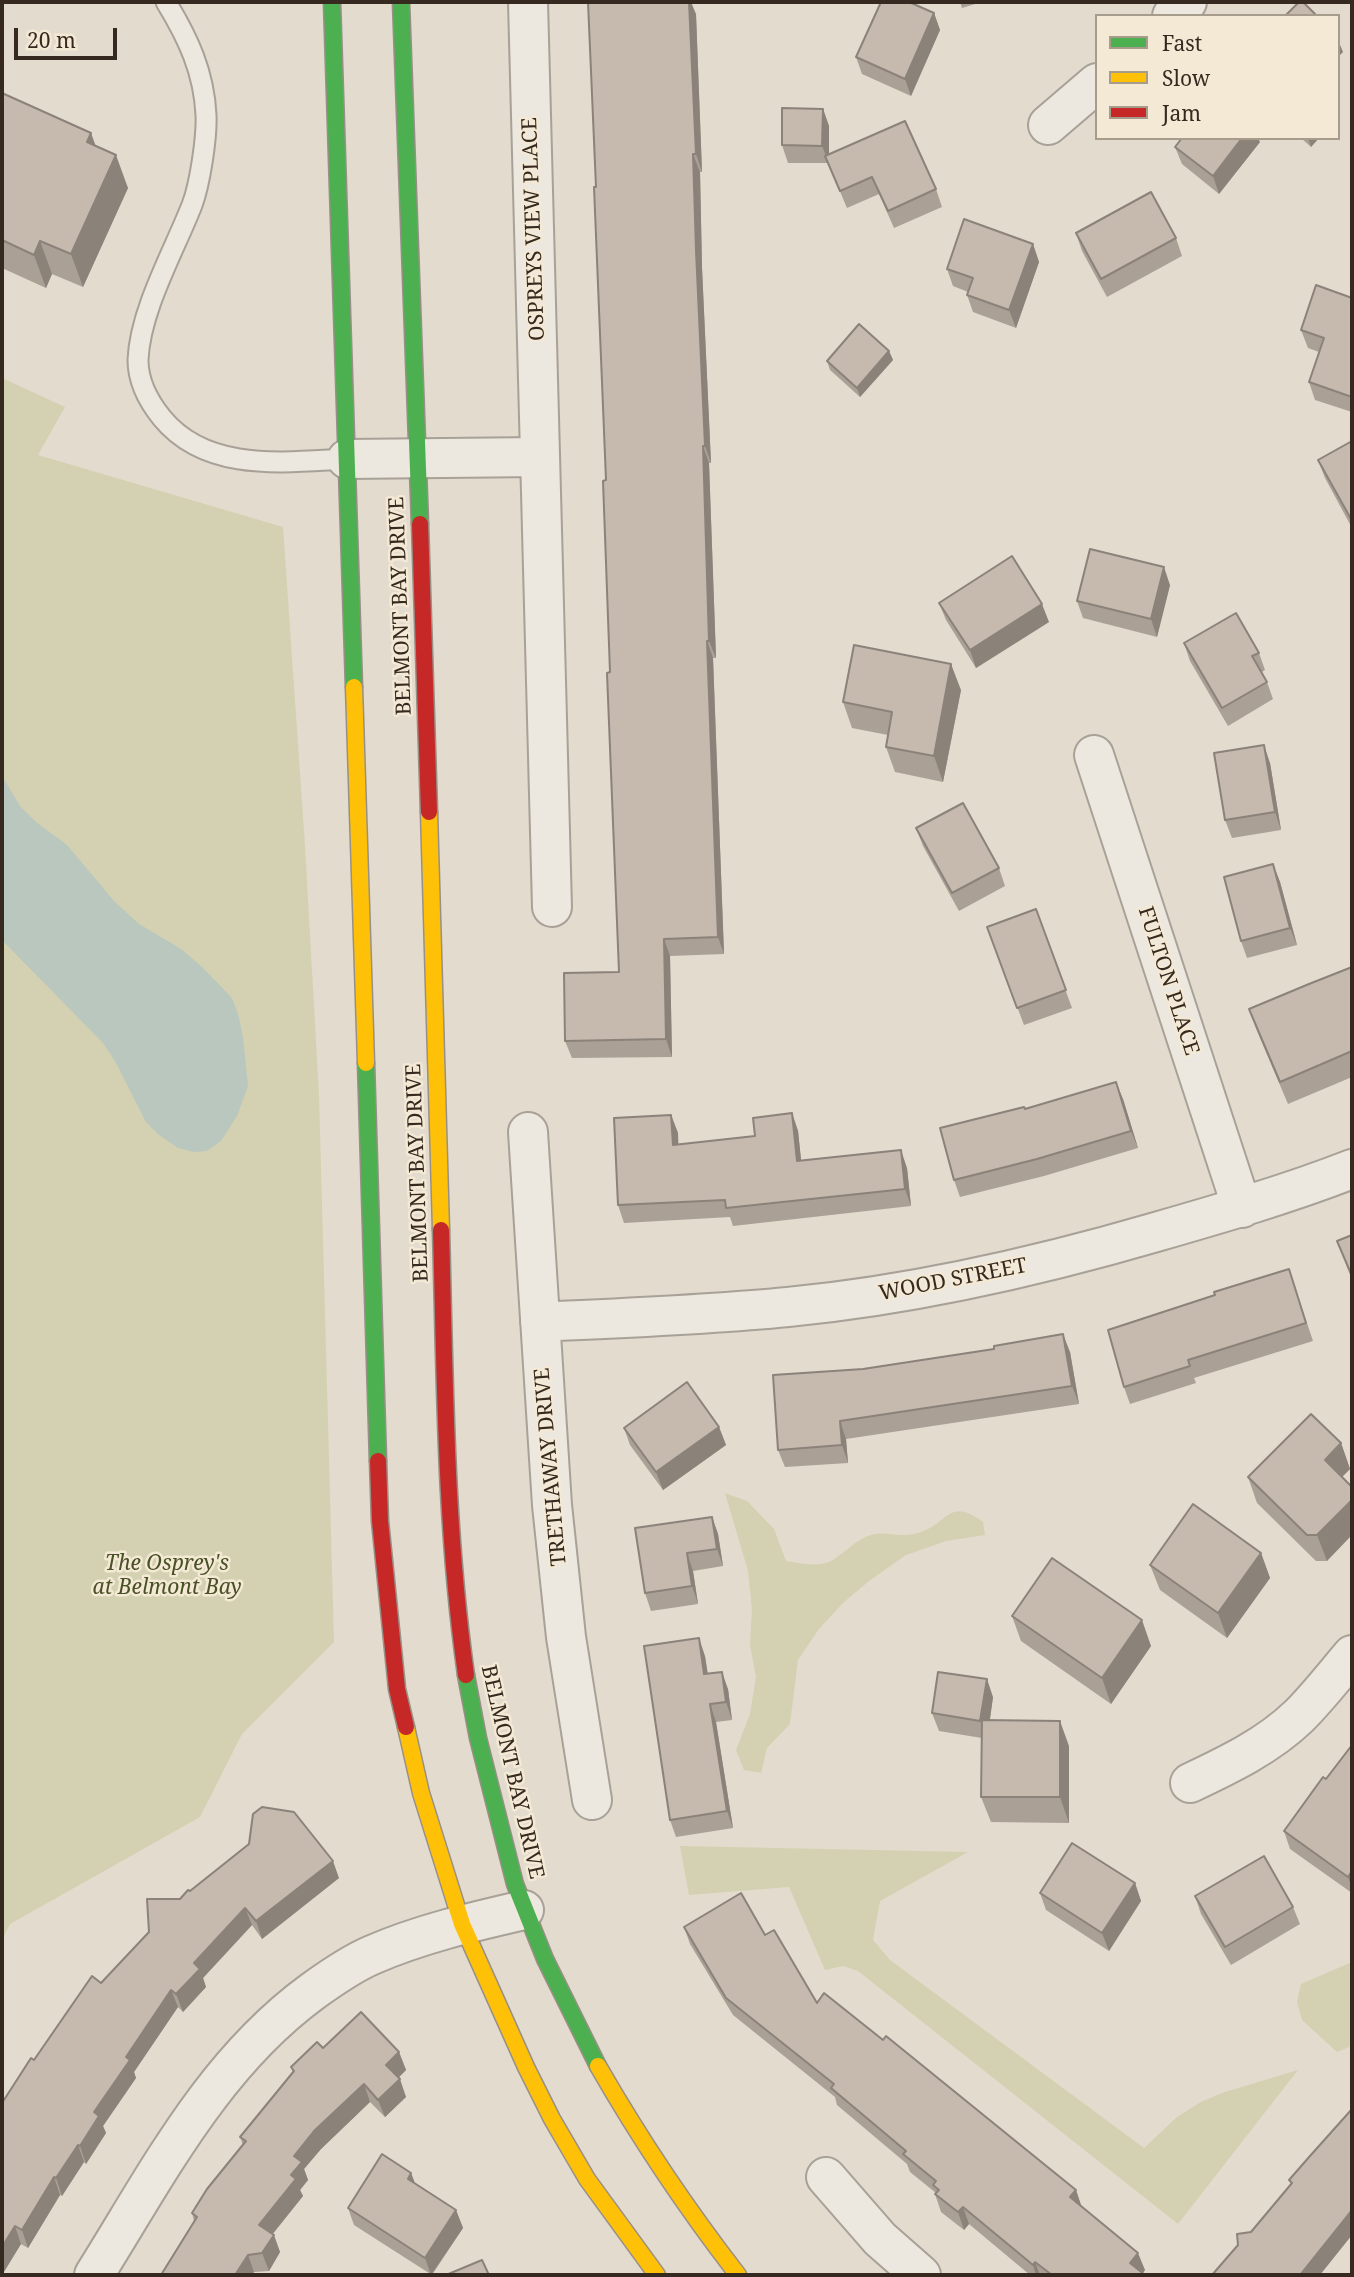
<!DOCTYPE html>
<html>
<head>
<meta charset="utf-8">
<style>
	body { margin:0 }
	#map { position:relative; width:1354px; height:2277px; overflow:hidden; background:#e3dbcd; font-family:"Noto Serif",serif }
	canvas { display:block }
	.frame { position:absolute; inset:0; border:4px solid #36291f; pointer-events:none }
	.legend { position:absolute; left:1095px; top:14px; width:245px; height:126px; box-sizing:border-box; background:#f3e9d5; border:2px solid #a79c8c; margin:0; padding:9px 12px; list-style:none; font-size:21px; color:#36291f }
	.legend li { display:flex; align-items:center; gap:14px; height:35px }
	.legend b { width:35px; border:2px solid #a79c8c }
	.scale { position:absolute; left:14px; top:28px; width:103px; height:32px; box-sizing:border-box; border:4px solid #36291f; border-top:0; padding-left:9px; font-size:21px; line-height:24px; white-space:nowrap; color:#36291f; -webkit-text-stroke:5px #f3e9d5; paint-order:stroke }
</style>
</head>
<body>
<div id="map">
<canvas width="1354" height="2277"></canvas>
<div class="frame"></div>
<ul class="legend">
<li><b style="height:9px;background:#4caf50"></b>Fast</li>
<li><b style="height:9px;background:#ffc107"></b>Slow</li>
<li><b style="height:9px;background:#c62828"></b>Jam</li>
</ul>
<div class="scale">20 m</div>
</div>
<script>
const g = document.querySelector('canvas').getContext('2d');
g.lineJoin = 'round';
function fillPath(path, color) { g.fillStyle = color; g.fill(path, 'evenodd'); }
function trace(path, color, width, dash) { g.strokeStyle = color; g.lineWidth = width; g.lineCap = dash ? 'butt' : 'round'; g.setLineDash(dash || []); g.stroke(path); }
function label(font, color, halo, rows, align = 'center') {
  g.font = font + ' "Noto Serif",serif'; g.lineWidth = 5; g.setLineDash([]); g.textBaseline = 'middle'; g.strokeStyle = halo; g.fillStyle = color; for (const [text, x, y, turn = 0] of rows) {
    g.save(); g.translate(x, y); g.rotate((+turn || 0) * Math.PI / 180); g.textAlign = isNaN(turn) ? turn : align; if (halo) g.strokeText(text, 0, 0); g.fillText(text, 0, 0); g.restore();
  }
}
const green = new Path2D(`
	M2,378L65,407L38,455L283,527L305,846L319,1095L334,1642L242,1734L200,1817L10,1924L2,1940Z
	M725,1493L747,1501L774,1529L786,1561C799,1563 816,1567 829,1562C844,1555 857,1537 875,1534C889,1532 900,1538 918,1533C949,1524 948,1496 983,1522L985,1535L946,1541L906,1555L869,1581L844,1602L819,1629L798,1660L790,1724L767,1748L761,1773L744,1770L736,1750L750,1714L756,1677L750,1645L752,1609L748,1571Z
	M680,1846L968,1852L880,1901L873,1940L890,1960L1144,2148L1177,2117L1201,2102L1222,2093L1298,2070L1178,2224L858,1971L843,1966L825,1970L789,1887L689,1895Z
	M1352,1962V2046L1337,2052L1302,2020L1297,2002L1301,1984Z`);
const water = new Path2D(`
	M2,776L20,806L36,822L67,845L114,901L139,924L181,949L201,966L232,998L238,1014L243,1037L248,1086L237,1116L221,1141L207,1151L194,1152L178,1148L159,1135L146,1122L115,1061L103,1043L2,940Z`);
const lane = new Path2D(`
	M166,2C188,38 204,72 206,115C207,137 200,184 192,205C174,251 140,310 138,360C138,381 149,402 162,418C207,473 285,462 347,459`);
const street = new Path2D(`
	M528,2L552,907
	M1172,16L1187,2
	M1048,125L1097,83
	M347,459L540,457
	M1094,755L1242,1208
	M528,1132L552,1505L566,1637L592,1800
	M540,1322C623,1318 706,1315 788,1307C913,1295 1036,1267 1156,1232C1222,1213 1288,1194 1352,1169
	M1190,1783C1228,1765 1268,1746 1299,1716C1318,1697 1335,1675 1352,1655
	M826,2177L880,2239L921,2275
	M94,2275C158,2173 213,2064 313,1991C331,1978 351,1964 372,1955C420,1934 472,1922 524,1910`);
const fast = new Path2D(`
	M332,2L354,687
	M401,2L420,524
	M366,1063L378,1461
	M466,1675L478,1738L515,1884L545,1959L598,2066`);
const slow = new Path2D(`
	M354,687L366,1063
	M429,812L441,1230
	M406,1727L421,1793L462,1924L526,2067L552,2119L587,2179L657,2275
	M598,2066C640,2139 686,2208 738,2275`);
const jam = new Path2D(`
	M420,524L429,812
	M441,1230C445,1379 445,1528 466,1675
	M378,1461L380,1521L397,1689L406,1727`);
const wall = new Path2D(`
	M960,2H982L962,8Z
	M934,13L940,30L911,96L862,74L856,57Z
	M696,14L702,172H700L702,268L711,463H709L716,658H713L724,954L670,956L672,1057L572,1058L565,1041L619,972L606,480L596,187Z
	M2,93L95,146L128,188L83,287L52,274L46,288L2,268Z
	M823,109L829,126V155L936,189L942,207L894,228L879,194L847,208L828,163H788L782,145Z
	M1301,138H1319L1311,147Z
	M1260,142L1219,194L1182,164L1175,147Z
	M1076,233L1176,238L1182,256L1107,297L1082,251Z
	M1033,244L1039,262L1016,328L973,312L967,295L968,292L953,286L947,269Z
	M1352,298V412L1315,400L1309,382L1319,352L1308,348L1301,330Z
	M889,351L893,360L860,397L830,370L827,361Z
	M1352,441V528L1325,478L1318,460Z
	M1170,585L1157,637L1083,618L1077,601Z
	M939,603L1049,622L976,668L946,620Z
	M1184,643L1259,653L1265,670L1262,672L1267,682L1273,699L1228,726L1190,661Z
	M961,690L943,782L895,772L886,747L888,735L852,728L843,702Z
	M1270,763L1281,830L1232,838L1225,820Z
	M916,828L999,868L1005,886L959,911L923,846Z
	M1273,864L1280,882L1297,945L1247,958L1241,941Z
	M1036,909L1072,1008L1024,1025L987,927Z
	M1352,967V1077L1288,1104L1257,1031L1249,1009Z
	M1123,1099L1138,1148L1044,1176L960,1197L954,1180L1025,1109Z
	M792,1113L798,1131L801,1160L907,1168L911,1206L733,1226L730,1217L624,1223L618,1205L671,1115L678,1133V1144L755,1136Z
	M1352,1235V1280L1337,1241Z
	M1289,1269L1313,1341L1194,1378L1196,1383L1130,1404L1124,1387L1215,1295Z
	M1070,1352L1079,1404L846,1439L848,1463L785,1467L778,1450L863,1369Z
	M719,1427L726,1445L663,1490L630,1445L624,1428Z
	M1341,1443L1350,1469L1342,1477L1327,1561H1316L1257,1503L1248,1477Z
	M712,1517L718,1534L723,1566L693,1571L698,1604L651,1611L645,1593Z
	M1261,1553L1270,1578L1227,1638L1160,1590L1150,1565Z
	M1012,1616L1151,1646L1111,1704L1021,1641Z
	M705,1656L708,1674L728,1689L732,1720L716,1722L733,1828L676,1837L670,1820Z
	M993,1697L990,1720L1069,1746V1823L991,1822L981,1797L982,1738L939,1731L932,1713Z
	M1352,1745V1893L1290,1849L1284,1831Z
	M249,1844L339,1878L262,1939L252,1925L203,1978L206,1987L183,2012L178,2007L134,2072L136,2078L103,2126L106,2133L86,2164L84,2162L62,2196L60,2195L28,2248L21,2244L2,2275V2103L34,2060L101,1983L180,1899Z
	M1135,1883L1141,1901L1109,1951L1046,1910L1040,1893Z
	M1195,1896L1293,1907L1300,1924L1231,1965L1201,1914Z
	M684,1927L765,1935L817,2003L883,2040L1076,2190L1081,2205L1145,2270L1143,2273L1145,2275H1030L969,2224L964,2230L941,2212L935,2194L936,2193L910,2172L907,2164L837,2105L835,2097L733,2015L690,1944Z
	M323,2048L399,2052L406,2070L398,2078L406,2097L385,2117L370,2102L321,2149L304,2169L308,2180L300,2190L303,2196L273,2234L280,2252L269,2271L254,2272L194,2221L192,2213L243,2145L240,2137L293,2073L291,2067Z
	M411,2173L415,2184L456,2210L463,2228L432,2275L354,2225L348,2208Z`);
const shadedWall = new Path2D(`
	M689,2H691L696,14L702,172L696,154Z
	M934,13L940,30L911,96L905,79Z
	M1338,40L1343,52L1338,57Z
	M823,109L829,126V163L822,146Z
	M91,133L103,166L87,142Z
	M1242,138H1258L1260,142L1219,194L1213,176Z
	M1308,138H1319L1311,147Z
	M693,154L700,172L702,268L711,463L705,446L696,251Z
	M116,155L128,188L83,287L71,254Z
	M40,241L52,274L46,288L34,255Z
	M1033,244L1039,262L1016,328L1009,310Z
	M889,351L893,360L860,397L857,388Z
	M703,446L709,463L716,658L709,641Z
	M1164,567L1170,585L1157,637L1151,619Z
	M1042,604L1049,622L976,668L970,650Z
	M707,641L713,658L724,954L718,937Z
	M951,664L961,690L943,782L934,756Z
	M1264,745L1270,763L1281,830L1275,812Z
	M1273,864L1280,882L1297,945L1290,928Z
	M664,939L670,956L672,1057L666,1039Z
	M1116,1082L1123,1099L1138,1148L1131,1131Z
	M792,1113L798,1131L803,1178L797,1161Z
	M671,1115L678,1133L679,1162L673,1145Z
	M901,1150L907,1168L911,1206L905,1189Z
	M1063,1334L1070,1352L1079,1404L1072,1386Z
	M840,1421L846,1439L848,1463L842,1445Z
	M719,1427L726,1445L663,1490L656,1472Z
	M1341,1443L1350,1469L1334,1485L1325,1460Z
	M1352,1500V1535L1327,1561L1317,1535Z
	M712,1517L718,1534L723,1566L717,1549Z
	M687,1553L693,1571L698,1604L692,1586Z
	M1261,1553L1270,1578L1227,1638L1218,1613Z
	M1142,1620L1151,1646L1111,1704L1102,1678Z
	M699,1638L705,1656L710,1692L704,1674Z
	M722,1672L728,1689L732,1720L726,1702Z
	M987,1679L993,1697L987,1738L980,1721Z
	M710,1704L716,1722L733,1828L727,1811Z
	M1060,1721L1069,1746V1823L1060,1797Z
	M333,1861L339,1878L262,1939L256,1921Z
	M1352,1871V1889L1348,1877Z
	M1135,1883L1141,1901L1109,1951L1102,1933Z
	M245,1908L252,1925L203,1978L206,1987L183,2012L176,1994L194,1963Z
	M171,1990L178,2007L134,2072L136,2078L103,2126L106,2133L86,2164L80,2146L94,2112L126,2057Z
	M399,2052L406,2070L393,2083L386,2065Z
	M400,2079L406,2097L385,2117L378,2100Z
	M364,2084L370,2102L321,2149L304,2169L308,2180L300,2190L303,2196L265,2243L259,2225L294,2156L314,2131Z
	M78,2145L84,2162L62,2196L56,2178Z
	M411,2173L418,2191L408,2179Z
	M54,2177L60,2195L28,2248L22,2230Z
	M1076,2190L1082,2208L1070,2197Z
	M963,2207L969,2224L964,2230L958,2212Z
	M456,2210L463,2228L431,2275L425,2258Z
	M1352,2210V2235L1320,2275H1300Z
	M15,2226L21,2244L2,2275V2247Z
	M274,2235L280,2252L269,2271L262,2253Z
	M1138,2253L1145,2270L1141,2275L1130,2263Z
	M248,2255L254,2272L253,2275H235Z
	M1035,2262L1040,2275H1036L1033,2265Z`);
const building = new Path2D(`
	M588,2H689L696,154H693L696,251L705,446H703L709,641H707L718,937L664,939L666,1039L565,1041L564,973L619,972L607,673L610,672L603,481L606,480L594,187H596Z
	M881,2H909L934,13L905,79L856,57Z
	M1299,2H1303L1317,16H1285Z
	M2,93L91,133L87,142L116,155L71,254L40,241L34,255L2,240Z
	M782,108L823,109L822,146L782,145Z
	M905,121L936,189L888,211L872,177L840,191L825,156Z
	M1182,138H1242L1213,176L1175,147Z
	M1151,192L1176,238L1101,279L1076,233Z
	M964,219L1033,244L1009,310L967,295L973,278L947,269Z
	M1316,285L1352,298V397L1309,382L1324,338L1301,330Z
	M859,324L889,351L857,388L827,361Z
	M1352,441V518L1351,519L1318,460Z
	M1090,549L1164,567L1151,619L1077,601Z
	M1012,556L1042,604L970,650L939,603Z
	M1236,613L1259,653L1252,656L1267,682L1222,708L1184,643Z
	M854,645L951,664L934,756L886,747L892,712L843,702Z
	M1264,745L1275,812L1225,820L1214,753Z
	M963,803L999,868L952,893L916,828Z
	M1273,864L1290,928L1241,941L1224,877Z
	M1036,909L1066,990L1017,1008L987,927Z
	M1352,967V1051L1280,1082L1249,1009L1309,984Z
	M1116,1082L1131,1131L1037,1159L954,1180L940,1128L1024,1107L1025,1109Z
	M792,1113L797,1161L901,1150L905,1189L726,1208L725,1200L618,1205L614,1118L671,1115L673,1145L755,1136L753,1118Z
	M1352,1235V1276L1337,1241Z
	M1289,1269L1306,1323L1188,1360L1190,1366L1124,1387L1108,1330L1215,1295L1214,1292Z
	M1063,1334L1072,1386L840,1421L842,1445L778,1450L773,1375L863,1369L994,1349V1346Z
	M687,1382L719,1427L656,1472L624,1428Z
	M1311,1414L1341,1443L1325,1460L1352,1487V1500L1317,1535H1307L1248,1477Z
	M1193,1504L1261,1553L1218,1613L1150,1565Z
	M712,1517L717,1549L687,1553L692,1586L645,1593L635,1528Z
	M1052,1558L1142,1620L1102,1678L1012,1616Z
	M699,1638L704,1674L722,1672L726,1702L710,1704L727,1811L670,1820L644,1646Z
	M938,1672L987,1679L980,1721L932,1713Z
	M982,1720L1060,1721V1797H981Z
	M1352,1745V1871L1348,1877L1284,1831L1323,1777L1326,1779Z
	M262,1807L294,1812L333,1861L256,1921L245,1908L194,1963L200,1969L176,1994L171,1990L126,2057L130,2060L94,2112L99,2116L80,2146L78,2145L56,2178L54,2177L22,2230L15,2226L2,2247V2103L31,2058L34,2060L92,1976L101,1983L149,1932L147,1899H180L188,1890L190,1891L249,1844L253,1814Z
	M1072,1843L1135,1883L1102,1933L1040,1893Z
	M1264,1856L1293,1907L1225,1947L1195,1896Z
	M741,1893L765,1935L774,1930L817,2003L824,1993L883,2040L886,2036L1034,2156L1076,2190L1070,2197L1138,2253L1130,2263L1145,2275H1052L1035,2262L1033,2265L963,2207L958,2212L935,2194L939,2190L933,2185L936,2181L903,2154L906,2151L831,2088L834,2084L726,1998L684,1927Z
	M361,2012L399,2052L386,2065L400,2079L378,2100L364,2084L314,2131L294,2156L302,2162L291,2175L296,2179L259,2225L274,2235L262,2253L248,2255L235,2275H161L197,2217L192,2213L207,2189L246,2141L240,2137L294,2071L291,2067L317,2042L323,2048Z
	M1352,2109V2210L1300,2275H1212L1238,2245L1237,2234L1251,2232L1292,2183L1289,2180L1310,2156Z
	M382,2154L411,2173L408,2179L456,2210L425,2258L348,2208Z
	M482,2260L489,2275H446Z`);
const streetNames = [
	["OSPREYS VIEW PLACE",534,229,-92],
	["BELMONT BAY DRIVE",401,606,-92],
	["FULTON PLACE",1168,981,72],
	["BELMONT BAY DRIVE",418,1173,-92],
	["WOOD STREET",953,1280,-11],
	["TRETHAWAY DRIVE",551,1467,-95],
	["BELMONT BAY DRIVE",512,1772,77]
];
const parkNames = [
	["The Osprey's",167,1564],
	["at Belmont Bay",167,1588]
];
fillPath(green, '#d3d1b1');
fillPath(water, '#b9c7be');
trace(lane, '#a8a197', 23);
trace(street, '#a8a197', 42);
trace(fast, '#989087', 19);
trace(slow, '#989087', 19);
trace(jam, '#989087', 19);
trace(lane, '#ece7df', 19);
trace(street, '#ece7df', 38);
trace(fast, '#4caf50', 16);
trace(slow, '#ffc107', 16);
trace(jam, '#c62828', 16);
fillPath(wall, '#aaa096');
fillPath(shadedWall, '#8b827a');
fillPath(building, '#c6baaf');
trace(building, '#8b827a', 2);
label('21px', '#36291f', '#f3e9d5', streetNames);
label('italic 21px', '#495127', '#f3e9d5', parkNames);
</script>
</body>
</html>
